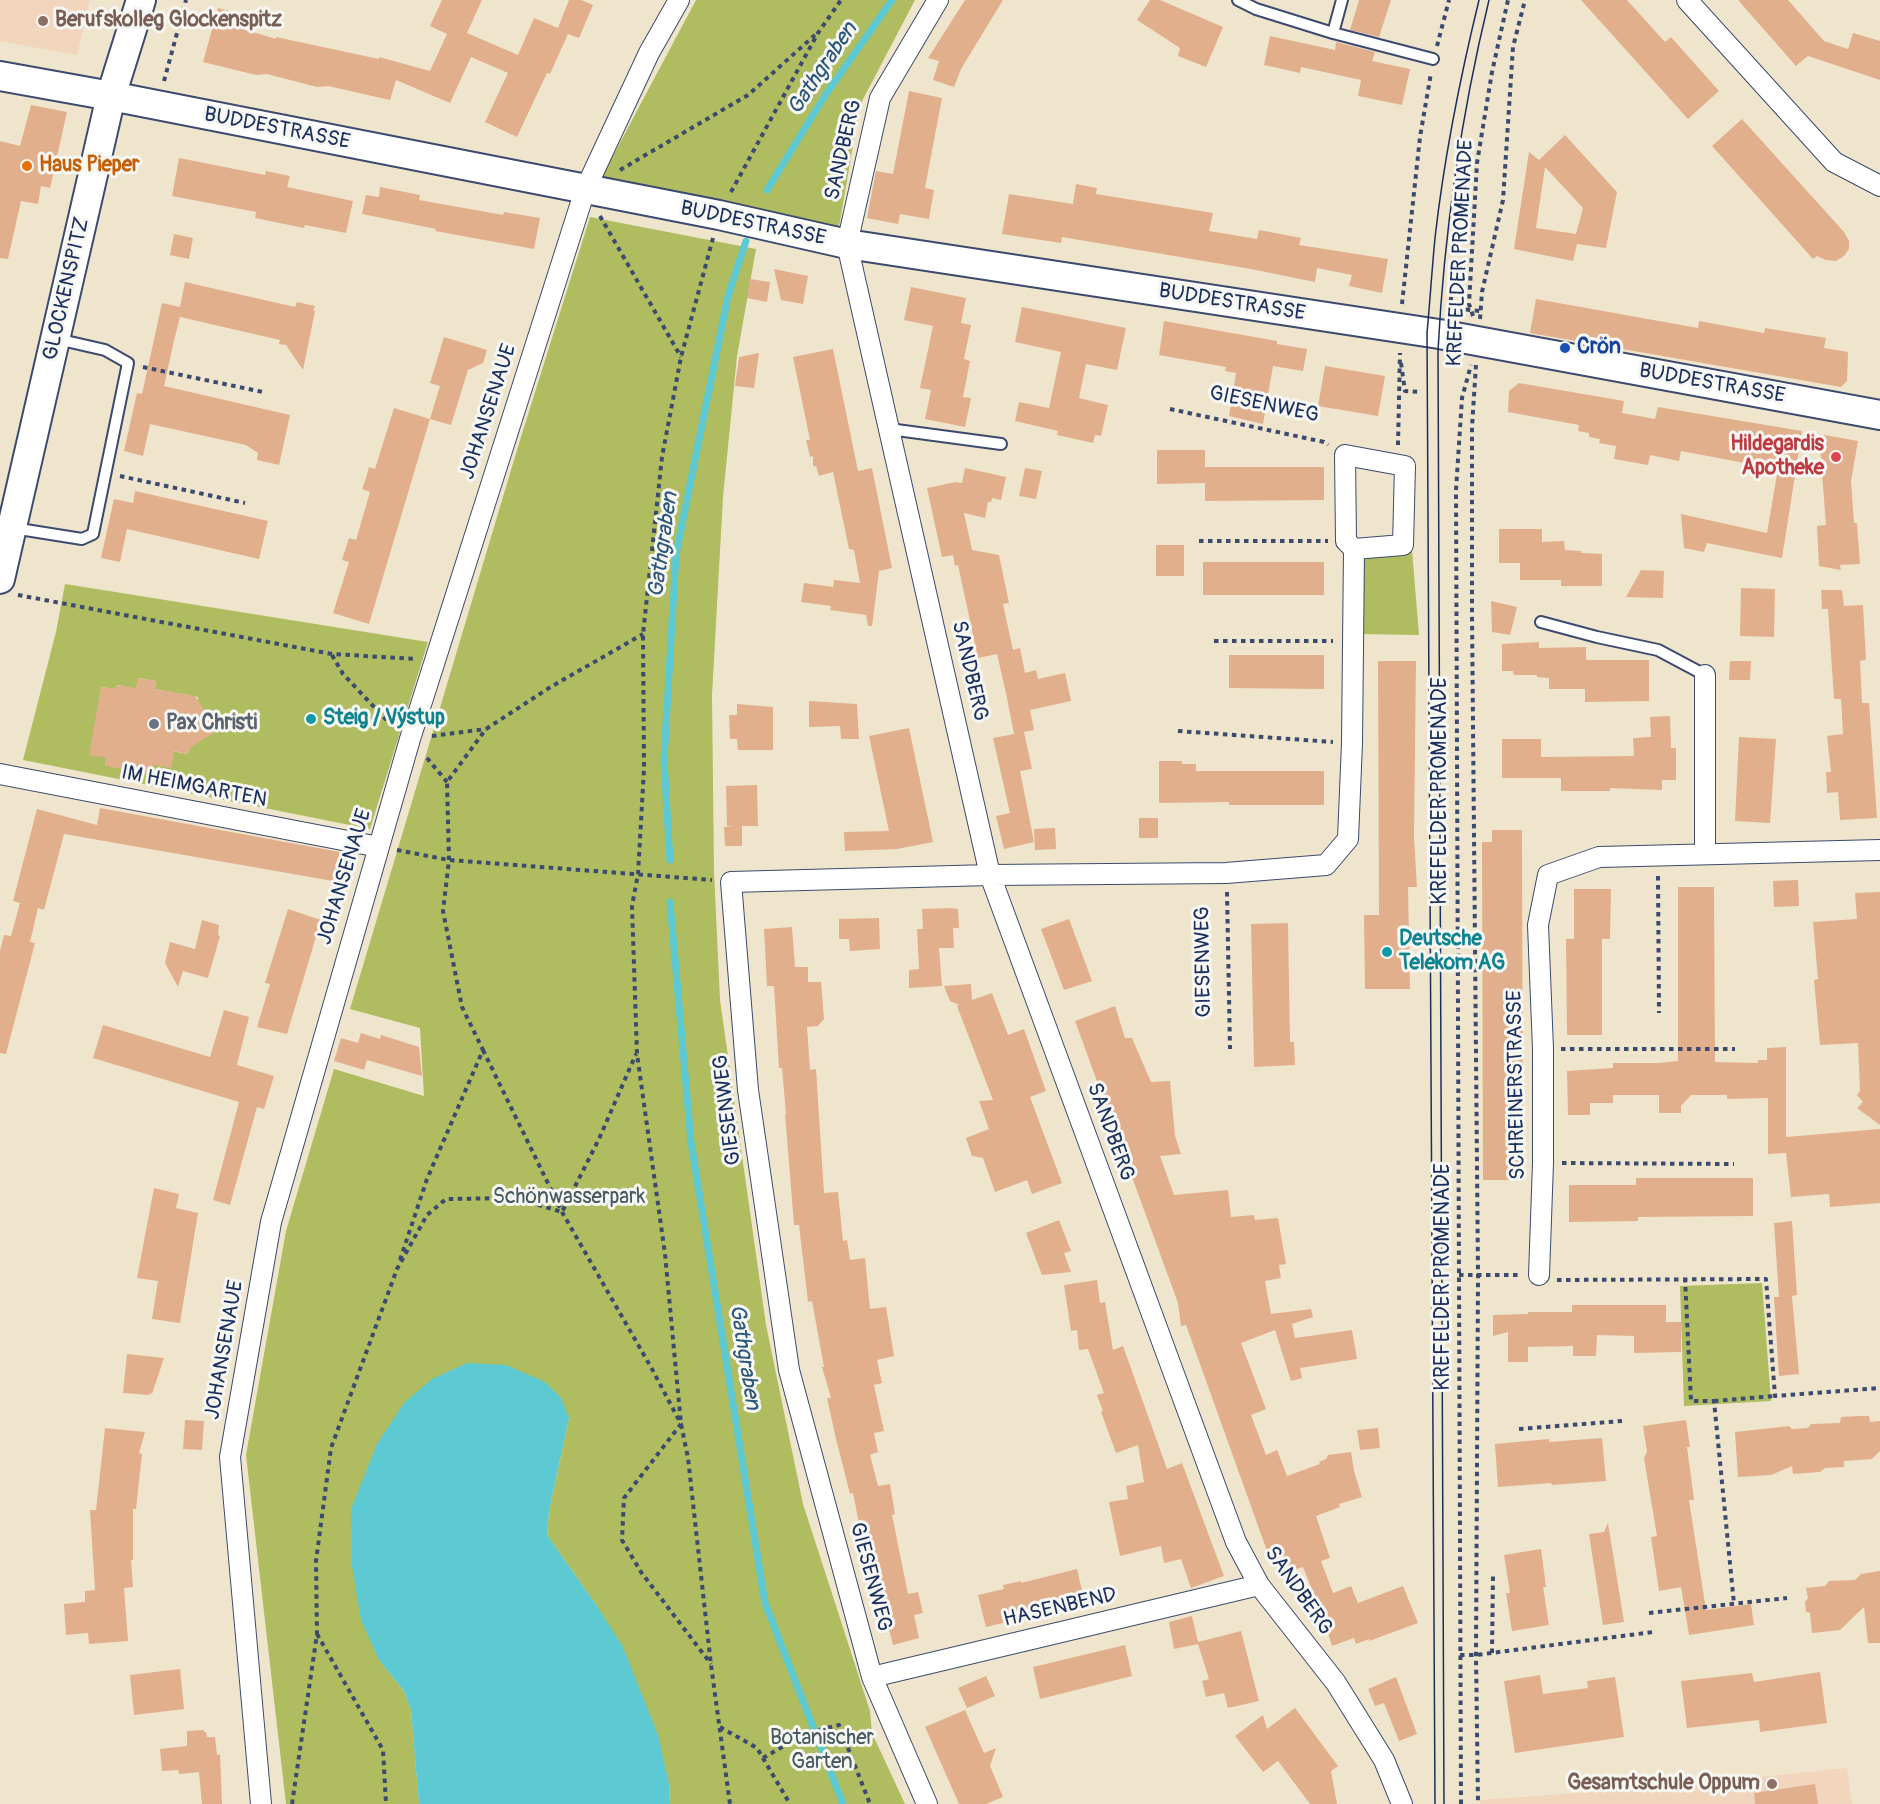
<!DOCTYPE html>
<html>
<head>
<meta charset="utf-8">
<style>
	body { margin:0 }
	canvas { display:block; background:#efe5cc }
</style>
</head>
<body>
<canvas width="1880" height="1804"></canvas>
<script>
const g = document.querySelector('canvas').getContext('2d');
g.lineJoin = 'round';
function fillPath(path, color) { g.fillStyle = color; g.fill(path, 'evenodd'); }
function trace(path, color, width, dash) { g.strokeStyle = color; g.lineWidth = width; g.lineCap = dash ? 'butt' : 'round'; g.setLineDash(dash || []); g.stroke(path); }
function label(font, color, halo, rows, align = 'center') {
  g.font = font + ' Pangolin,sans-serif'; g.lineWidth = 6; g.setLineDash([]); g.textBaseline = 'middle'; g.strokeStyle = halo; g.fillStyle = color; for (const [text, x, y, turn = 0] of rows) {
    g.save(); g.translate(x, y); g.rotate((+turn || 0) * Math.PI / 180); g.textAlign = isNaN(turn) ? turn : align; if (halo) g.strokeText(text, 0, 0); g.fillText(text, 0, 0); g.restore();
  }
}
const built = new Path2D(`
	M0,0H90L77,55L0,41Z
	M1847,1768L1852,1804H1480V1800L1662,1787Z`);
const green = new Path2D(`
	M696,0H915L860,105L839,227L598,184Z
	M590,217L756,249L737,356L723,497L712,695L714,872L720,1000L766,1325L803,1504L870,1711L872,1733L905,1804H670L669,1784L597,1606L547,1535L549,1511L569,1418L379,1660L404,1691L411,1710L419,1804H286L246,1455L286,1231L334,1069L424,1096L420,1028L350,1009L520,440Z
	M1412,550L1419,635L1358,634V555Z
	M65,584L428,642L370,829L23,760L56,632ZM139,678L156,681L155,689L198,697L197,705L216,731L190,746L188,754L156,748L105,765L107,758L101,687L116,689L117,685H120L135,693Z
	M1762,1283L1771,1401L1684,1406L1680,1286Z`);
const water = new Path2D(`
	M467,1363L506,1365L545,1382L561,1398L569,1418L549,1511L547,1535L597,1606L623,1647L658,1735L669,1784L670,1804H419L411,1710L404,1691L379,1660L361,1620L352,1566L351,1509L377,1444L404,1403L432,1379Z`);
const stream = new Path2D(`
	M767,190L824,97L892,0
	M670,860L664,760L676,554L728,296L746,241
	M670,902L691,1142L765,1603L843,1804`);
const building = new Path2D(`
	M442,0H482L467,33L518,55L534,18L558,28L569,0H581L593,5L579,38L568,34L550,74L547,73L517,137L485,122L508,73L471,57L450,103L396,80L390,100L328,86L317,87L267,74L256,75L203,62L218,8L237,13L233,26L276,39V37L379,59V57L430,71L447,34L430,26Z
	M965,0H1003L961,69L954,87L933,80L939,61L928,58Z
	M1150,0H1160L1223,27L1206,67L1178,56L1180,48L1137,20Z
	M1359,0H1391L1379,37L1350,30Z
	M1581,0H1627L1665,42L1671,37L1719,91L1688,119Z
	M1738,0H1788L1824,41L1848,49L1853,33L1880,41V80L1808,56L1796,66Z
	M1270,36L1335,50L1336,42L1375,52L1372,61L1410,69L1402,105L1358,96L1361,80L1301,67L1300,73L1264,65Z
	M909,91L942,98L925,188L934,190L929,219L900,214L898,224L867,218L876,171L893,174Z
	M31,105L67,112L50,188L41,186L38,204L21,201L8,259L0,258V141L20,146Z
	M1742,119L1844,232L1849,241V249L1844,256L1836,261L1826,260L1817,256L1813,259L1712,146Z
	M1565,135L1617,192L1606,248L1577,244L1573,261L1514,249L1529,152L1539,160ZM1545,167L1583,208L1576,234L1536,228Z
	M179,158L265,175L266,171L290,176L287,187L353,201L346,233L305,225L304,228L255,218L256,212L172,196Z
	M1076,184L1097,188L1096,194L1213,213L1209,231L1257,239L1259,230L1301,238L1299,245L1388,259L1382,293L1349,286L1352,275L1317,268L1315,282L1251,269L1062,237L1061,243L1002,234L1009,194L1073,204Z
	M380,187L420,195L419,200L503,215L504,212L540,218L534,249L435,231L436,229L362,214L366,195L379,197Z
	M174,234L193,238L189,259L170,255Z
	M774,269L808,276L803,304L781,300Z
	M750,279L770,282L767,302L747,298Z
	M185,282L295,307L297,302L315,306L313,311H315L303,370L286,345L279,344L280,340L180,317L173,345L164,386L290,415L279,465L257,460L258,453L246,445L150,424L143,456L124,451L137,393L142,394L162,303L180,307Z
	M911,287L966,298L961,323L971,325L964,359L970,361L963,397L971,398L965,427L925,419L931,390L920,388L933,326L904,320Z
	M1536,299L1698,328L1699,321L1764,333L1765,328L1826,338L1824,348L1848,352L1847,381L1841,387L1530,333Z
	M1022,307L1126,328L1117,370L1086,364L1079,398L1108,405L1101,436L1095,435L1093,443L1057,435L1058,431L1015,421L1019,402L1049,408L1061,352L1015,342Z
	M1164,321L1277,341V344L1307,349L1303,371L1273,366L1263,424L1229,416L1236,373L1225,371L1226,367L1159,355Z
	M444,337L487,350L483,363L468,370L451,425L430,419L440,386L430,383Z
	M833,349L858,471L872,468L892,568L879,571L872,626H868L866,615L830,610L831,606L801,602L804,583L833,587L834,580L860,583L854,550L849,549L833,472L819,476L816,466H813V456L810,457L806,440H810L793,357Z
	M759,353L754,388L735,386L739,357Z
	M1325,366L1385,376L1378,416L1318,406Z
	M1519,383L1624,401L1622,413L1655,419L1658,407L1802,431L1782,558L1707,543L1704,552L1684,548L1681,514L1767,533L1777,474L1745,468V463L1681,451L1679,461L1650,455L1648,465L1614,459L1616,446L1599,443L1600,439L1589,437V433L1578,431L1579,425L1508,412L1509,391Z
	M394,408L430,419L369,624L333,613L349,562L342,560L349,538L356,540L370,492L362,489L366,478L369,467L375,469Z
	M1819,434L1858,441L1851,481L1854,523H1857L1860,564L1840,565L1841,570L1819,566L1817,526L1826,525Z
	M1157,450H1205V467H1324V500L1205,501V483L1157,484Z
	M965,468L1006,477L1001,500L992,498L991,502H988L985,518L964,513L972,550L999,555L1009,603L1003,604L1013,650L1020,648L1025,673L1036,670L1038,679L1065,673L1071,701L1030,710L1034,730L1024,732L1032,769L1020,771L1034,842L1004,849L996,816L1010,813L993,738L1014,734L1006,693L997,654L978,658L958,565L955,566L953,555L942,557L927,488L956,482L962,483Z
	M1025,468L1042,471L1036,499L1019,496Z
	M135,491L268,521L259,559L127,529L120,562L101,558L114,499L133,503Z
	M1499,529H1542V542L1564,541L1565,550L1581,551V553L1602,554V586H1561V580H1520V563H1499Z
	M1156,545H1184V576H1156Z
	M1203,562H1324V595H1203Z
	M1641,570L1664,571L1663,598L1626,597Z
	M1741,588L1775,589L1774,637L1740,636Z
	M1821,590H1842L1844,606L1863,605L1866,660L1860,661L1862,703H1869L1877,818L1840,820L1838,792L1827,793L1826,772H1831L1827,736L1843,734L1841,699H1834L1828,609H1822Z
	M1491,601L1517,607L1510,635L1492,632Z
	M1539,642V648L1586,647V660H1649V701L1585,702V689H1549V678L1537,677V675H1514L1513,671H1502V644Z
	M1229,655H1324V689L1229,688Z
	M1378,661H1416L1414,837L1417,887H1408L1410,989H1365L1364,915H1379Z
	M1730,661H1751L1750,680H1729Z
	M138,678L156,681L155,689L195,696L217,730L189,749L188,754L174,751L171,768L153,765L151,774L105,766L107,758L89,755L101,687L116,689L117,685L136,688Z
	M809,701L857,704L859,739H841L840,726L809,727Z
	M737,704L773,707V750H738L737,739H730L729,715H737Z
	M1670,716L1671,748H1676V780H1662V790L1610,788V791H1561V778H1502V739H1541V757L1634,756L1633,738L1651,737L1650,717Z
	M909,728L933,842L897,849L845,851L844,832L889,831L869,736Z
	M1739,737L1776,739L1770,823L1735,821Z
	M1159,761H1182V764H1196V771H1324V805H1229V802L1159,803Z
	M757,785L758,826H742V846H725L724,827L734,826H727L726,786Z
	M100,808L340,852L338,867H336L333,881L64,834L44,910L38,908L30,942L35,943L6,1054L0,1053V951L4,935L11,936L20,903L13,901L37,809L97,825Z
	M1139,818H1158V838H1139Z
	M1055,828L1056,849L1035,850L1034,829Z
	M1492,830H1522L1523,1180H1483L1482,842H1492Z
	M1798,880L1799,906L1774,907L1773,881Z
	M1678,887H1714L1715,1062L1758,1063V1060H1767V1048L1786,1047V1137L1880,1129V1203L1830,1207L1829,1194L1791,1197L1786,1153L1768,1154V1098L1727,1099V1095H1691L1681,1106V1113H1659V1095H1613V1103H1590V1115H1568L1567,1071L1613,1068V1063H1659L1678,1061Z
	M1574,889H1611L1610,939H1602V1035H1567L1566,939H1574Z
	M1880,892V1125L1857,1108L1863,1102L1857,1095L1860,1091L1858,1043L1820,1045L1814,980L1818,979L1813,922L1857,919L1855,893Z
	M952,908L958,909L959,928H953L954,948H939L942,986L909,988V970L919,969L917,929H923L922,909Z
	M288,909L321,920L287,1034L257,1027L270,984L265,983Z
	M879,918L880,949L850,951L849,939H839V919Z
	M1069,919L1092,981L1064,990L1041,929Z
	M202,920L219,925L218,935L220,936L208,978L183,971L178,987L165,963L170,942L195,949Z
	M1288,923L1290,1042H1294L1295,1065L1254,1067L1251,924Z
	M792,927L795,967H808V982H821L824,1019L818,1026L807,1027L810,1070L816,1069L824,1193L838,1192L843,1241L847,1240L850,1260L865,1258L870,1309L886,1307L894,1356L877,1360L882,1383L874,1385L884,1431L874,1433L878,1452L870,1455L878,1486L890,1484L895,1514L892,1515L908,1594L918,1592L923,1613L914,1615L919,1638L893,1645L878,1583L871,1585L853,1493L850,1494L836,1439L827,1398H831L822,1367H824L812,1301L808,1302L799,1225H794L785,1114H786L782,1068H779L774,986H767L764,929Z
	M971,984L972,1000L992,993L1008,1035L1024,1029L1046,1091L1030,1097L1062,1183L1032,1194L1027,1180L995,1192L983,1158L972,1156L966,1138L989,1129L979,1101L993,1100L957,1006L959,1005L950,1001L944,986Z
	M1115,1006L1125,1038H1132L1151,1082L1170,1081L1175,1136L1181,1154L1160,1156L1174,1195L1228,1190L1231,1217L1254,1215L1255,1220L1278,1218L1286,1264L1279,1265L1281,1278L1265,1281L1271,1314L1311,1309L1313,1317L1292,1324L1295,1338L1352,1330L1357,1359L1300,1368L1302,1378L1291,1381L1275,1330L1241,1343L1266,1409L1251,1415L1266,1455L1277,1450L1287,1476L1320,1464L1319,1462L1326,1459L1328,1455L1351,1452L1354,1471L1362,1497L1339,1504L1340,1507L1316,1516L1330,1558L1321,1561L1333,1593L1351,1586L1358,1603L1403,1586L1418,1623L1369,1641V1639L1356,1644L1354,1638L1332,1646L1325,1624L1321,1626L1312,1601L1316,1600L1303,1567L1286,1572L1282,1558L1271,1562L1186,1325L1181,1326L1178,1303L1075,1021Z
	M224,1010L249,1017L237,1065L274,1076L264,1109L257,1107L230,1205L213,1200L239,1102L93,1058L103,1025L210,1057Z
	M361,1033L380,1039L381,1035L419,1047L422,1076L367,1060L364,1070L334,1061L341,1038L358,1043Z
	M1636,1178H1753V1216L1638,1217V1221L1569,1222V1185H1636Z
	M154,1188L179,1194L176,1208L198,1213L180,1323L152,1319L158,1281L137,1278Z
	M1059,1220L1071,1251L1064,1253L1071,1272L1042,1275L1026,1233Z
	M1792,1221L1797,1295L1792,1296L1799,1374L1779,1376L1774,1297H1779L1774,1223Z
	M1097,1280L1100,1303L1105,1302L1113,1350L1123,1346L1167,1469L1182,1463L1224,1576L1191,1588L1181,1559L1164,1563L1161,1546L1120,1556L1109,1502L1128,1499L1126,1486L1144,1482L1138,1445L1116,1453L1101,1412L1103,1411L1097,1395L1104,1393L1088,1349L1079,1350L1077,1330L1071,1331L1064,1285Z
	M1572,1305H1666V1322H1681V1352L1634,1353V1336L1597,1335L1596,1356H1573V1346L1528,1347V1362H1508V1332L1493,1336V1315L1528,1314V1312H1572Z
	M127,1354L164,1358L152,1394L150,1393L149,1395L123,1393Z
	M1860,1416H1869L1870,1422L1880,1421V1451L1872,1459L1844,1461V1467L1825,1468L1820,1472L1793,1474L1792,1466L1771,1475L1738,1477L1735,1432L1789,1426L1792,1429L1808,1428L1811,1424L1840,1423L1841,1417Z
	M185,1420L204,1421L202,1450L183,1449Z
	M1686,1420L1690,1447H1687L1694,1500H1689L1706,1610L1751,1604L1754,1625L1689,1635L1681,1587L1659,1591L1651,1537L1657,1536L1644,1458L1647,1452L1643,1426Z
	M105,1428L145,1432L139,1453L142,1454L136,1509H133V1560H131L133,1587L124,1588L128,1641L89,1644L88,1633L66,1635L64,1604L85,1602V1591L95,1590L90,1510H96Z
	M1378,1428L1380,1448L1360,1450L1357,1430Z
	M1602,1438L1606,1481L1552,1485L1551,1483L1498,1487L1495,1444L1549,1439V1442Z
	M1608,1523L1624,1622L1603,1625L1589,1534L1604,1532Z
	M1541,1549L1546,1587H1543L1549,1625L1512,1631L1506,1593H1510L1504,1555Z
	M1077,1569L1085,1603L1055,1610L1054,1603L1009,1613L1011,1621L986,1627L978,1595L1004,1589L1003,1585L1021,1581V1583Z
	M1880,1571V1643H1868L1864,1607L1840,1630L1812,1633L1810,1613L1806,1612L1805,1602L1808,1598L1806,1588L1825,1586L1829,1581L1855,1580L1861,1574Z
	M1192,1616L1198,1642L1241,1631L1259,1701L1228,1708L1224,1693L1206,1697L1202,1681L1209,1679L1198,1644L1174,1649L1169,1622Z
	M1125,1645L1132,1676L1040,1699L1033,1667Z
	M180,1669L184,1709L134,1715L130,1675Z
	M1820,1672L1827,1723L1760,1732L1759,1720L1687,1728L1681,1681L1752,1673L1754,1682Z
	M1540,1675L1543,1694L1588,1688L1587,1681L1615,1677L1624,1737L1515,1753L1504,1681Z
	M986,1676L995,1696L967,1708L958,1688Z
	M1396,1677L1417,1734L1399,1741L1384,1703L1375,1706L1368,1689Z
	M1295,1708L1338,1766L1331,1771L1337,1804H1310L1278,1761L1263,1772L1235,1736L1263,1715L1267,1729Z
	M965,1710L984,1753L996,1748L990,1766L1003,1797L986,1804H959L925,1727Z
	M204,1730V1732H206L207,1737H215L217,1755L220,1754L222,1804H202L199,1772L179,1774L178,1770L162,1771L160,1749L187,1746V1731Z
	M1815,1784L1818,1804H1755L1754,1793Z`);
const path = new Path2D(`
	M1437,46L1449,0
	M164,81L186,0
	M620,170L748,95L815,35
	M731,192L818,33L841,0
	M600,216L681,357
	M713,238L681,357L662,457L643,634L644,769L638,874L632,906L637,1054L665,1254L681,1424L688,1458L711,1665L730,1804
	M1453,279L1450,308L1480,311
	M1402,304L1420,137L1431,73
	M1473,316L1469,304L1477,163L1492,72L1508,0
	M1480,319L1482,292L1503,200L1513,47L1525,0
	M1401,363L1405,391L1420,392
	M1476,365L1472,427V613L1478,1275L1476,1655L1478,1804
	M143,367L263,392
	M1170,409L1324,442L1328,445
	M1398,445L1400,353
	M120,476L245,503
	M1199,541H1328
	M18,595L332,654L416,659
	M1214,641H1333
	M332,655L343,674L393,727
	M1178,731L1333,742
	M432,736L486,729
	M427,758L447,782
	M397,850L449,860L712,880
	M1658,876L1659,1013
	M1227,892L1230,1049
	M1561,1049H1735
	M483,1050L562,1212L652,1369L681,1424L624,1498L622,1540L641,1572L711,1664
	M1562,1163L1734,1164
	M400,1260L427,1179L483,1050L462,1007L443,911L449,860L447,782L486,729L549,688L643,634
	M1459,1275H1520
	M1685,1278L1691,1401H1714L1734,1604
	M1557,1280L1766,1279L1775,1396L1880,1388
	M1714,1401L1775,1396
	M1519,1429L1622,1421
	M1649,1613L1787,1598
	M317,1634L383,1750L386,1804
	M1492,1653L1493,1574
	M1460,1655H1476L1653,1632
	M720,1727L757,1748L790,1804
	M763,1758L807,1733L839,1725L870,1804
	M292,1804L317,1634L316,1561L331,1448L397,1269L427,1215L446,1199L515,1198L562,1212L599,1139L636,1054
	M1461,1804L1456,490L1462,398L1471,365`);
const lane = new Path2D(`
	M1238,0L1256,9L1333,33L1433,59
	M1333,33L1342,0
	M889,429L1001,444
	M13,528L82,539L93,534L128,363L105,350L57,339
	M1541,622L1597,637L1658,650L1705,675`);
const street = new Path2D(`
	M938,0L880,98L847,244L990,875L1236,1542L1259,1585L1336,1683L1384,1760L1402,1804
	M1687,0L1834,162L1880,186
	M1345,455L1405,466L1403,545L1354,549L1346,541Z
	M1705,675V854
	M0,774L379,847
	M1539,1275L1543,1163V1049L1538,925L1548,875L1599,857L1880,850
	M872,1677L1259,1585
	M261,1804L230,1457L271,1222L410,739L585,190L649,53L679,0
	M927,1804L872,1677L789,1370L748,1090L731,882L990,875L1226,873L1326,865L1348,839L1352,743L1354,549`);
const secondary = new Path2D(`
	M0,76L111,96L719,215L847,244L1439,334L1880,415
	M0,579L111,96L141,0`);
const tram = new Path2D(`
	M1435,1804L1427,333C1430,301 1432,269 1435,238C1444,158 1460,78 1479,0
	M1444,1804L1438,351C1444,232 1461,116 1489,0`);
const markers = [
	[43,21,6,"#8d6e63"],
	[27,166,6,"#e8710a"],
	[1565,348,6,"#1a4fb4"],
	[1836,457,6,"#e0444e"],
	[311,719,6,"#0f9aa8"],
	[154,724,6,"#6b7280"],
	[1387,952,6,"#0f9aa8"],
	[1772,1784,6,"#8d6e63"]
];
const educationNames = [
	["Berufskolleg Glockenspitz",55,21],
	["Gesamtschule Oppum",1760,1784,"right"]
];
const streetNames = [
	["BUDDESTRASSE",277,129,11],
	["SANDBERG",844,150,-77],
	["BUDDESTRASSE",753,224,12],
	["KREFELDER PROMENADE",1461,253,-87],
	["GLOCKENSPITZ",67,289,-77],
	["BUDDESTRASSE",1232,303,9],
	["BUDDESTRASSE",1712,384,10],
	["GIESENWEG",1264,405,12],
	["JOHANSENAUE",489,412,-72],
	["SANDBERG",969,671,77],
	["IM HEIMGARTEN",194,787,11],
	["KREFELDER PROMENADE",1441,791,-90],
	["JOHANSENAUE",345,877,-73],
	["GIESENWEG",1204,962,-91],
	["SCHREINERSTRASSE",1517,1085,-91],
	["GIESENWEG",728,1110,-97],
	["SANDBERG",1110,1132,70],
	["KREFELDER PROMENADE",1444,1277,-90],
	["JOHANSENAUE",225,1350,-80],
	["GIESENWEG",870,1577,75],
	["SANDBERG",1298,1591,55],
	["HASENBEND",1060,1608,-13]
];
const foodNames = [
	["Haus Pieper",39,166]
];
const transitNames = [
	["Crön",1577,348]
];
const healthNames = [
	["Hildegardis",1824,445],
	["Apotheke",1824,469]
];
const cultureNames = [
	["Steig / Výstup",323,719],
	["Deutsche",1399,940],
	["Telekom AG",1399,964]
];
const worshipNames = [
	["Pax Christi",166,724]
];
const parkNames = [
	["Schönwasserpark",569,1198],
	["Botanischer",822,1739],
	["Garten",822,1763]
];
const waterNames = [
	["Gathgraben",823,69,-56],
	["Gathgraben",664,545,-82],
	["Gathgraben",744,1357,81]
];
fillPath(built, '#f1d5bd');
fillPath(green, '#afbc5f');
fillPath(water, '#5cc9d3');
trace(stream, '#5cc9d3', 7);
fillPath(building, '#e2af8d');
trace(lane, '#3b4a6e', 14);
trace(street, '#3b4a6e', 22);
trace(secondary, '#3b4a6e', 32);
trace(path, '#3b4a6e', 4, [4.5, 4.5]);
trace(lane, '#fff', 10);
trace(street, '#fff', 20);
trace(secondary, '#fff', 28);
trace(tram, '#1b2f5e', 1.5);
for (const [x, y, r, color] of markers) { const dot = new Path2D(); dot.arc(x, y, r, 0, 2 * Math.PI); g.fillStyle = color; g.fill(dot); trace(dot, '#f6f6f2', 2); }
label('bold 21px', '#785e54', '#f6f6f2', educationNames, 'left');
label('21px', '#1b2f5e', '#f6f6f2', streetNames);
label('bold 21px', '#c56008', '#f6f6f2', foodNames, 'left');
label('bold 21px', '#164399', '#f6f6f2', transitNames, 'left');
label('bold 21px', '#be3a42', '#f6f6f2', healthNames, 'right');
label('bold 21px', '#0d838f', '#f6f6f2', cultureNames, 'left');
label('bold 21px', '#5b616d', '#f6f6f2', worshipNames, 'left');
label('21px', '#47595e', '#f6f6f2', parkNames);
label('italic 22px', '#2b567b', '#f6f6f2', waterNames);
</script>
</body>
</html>
